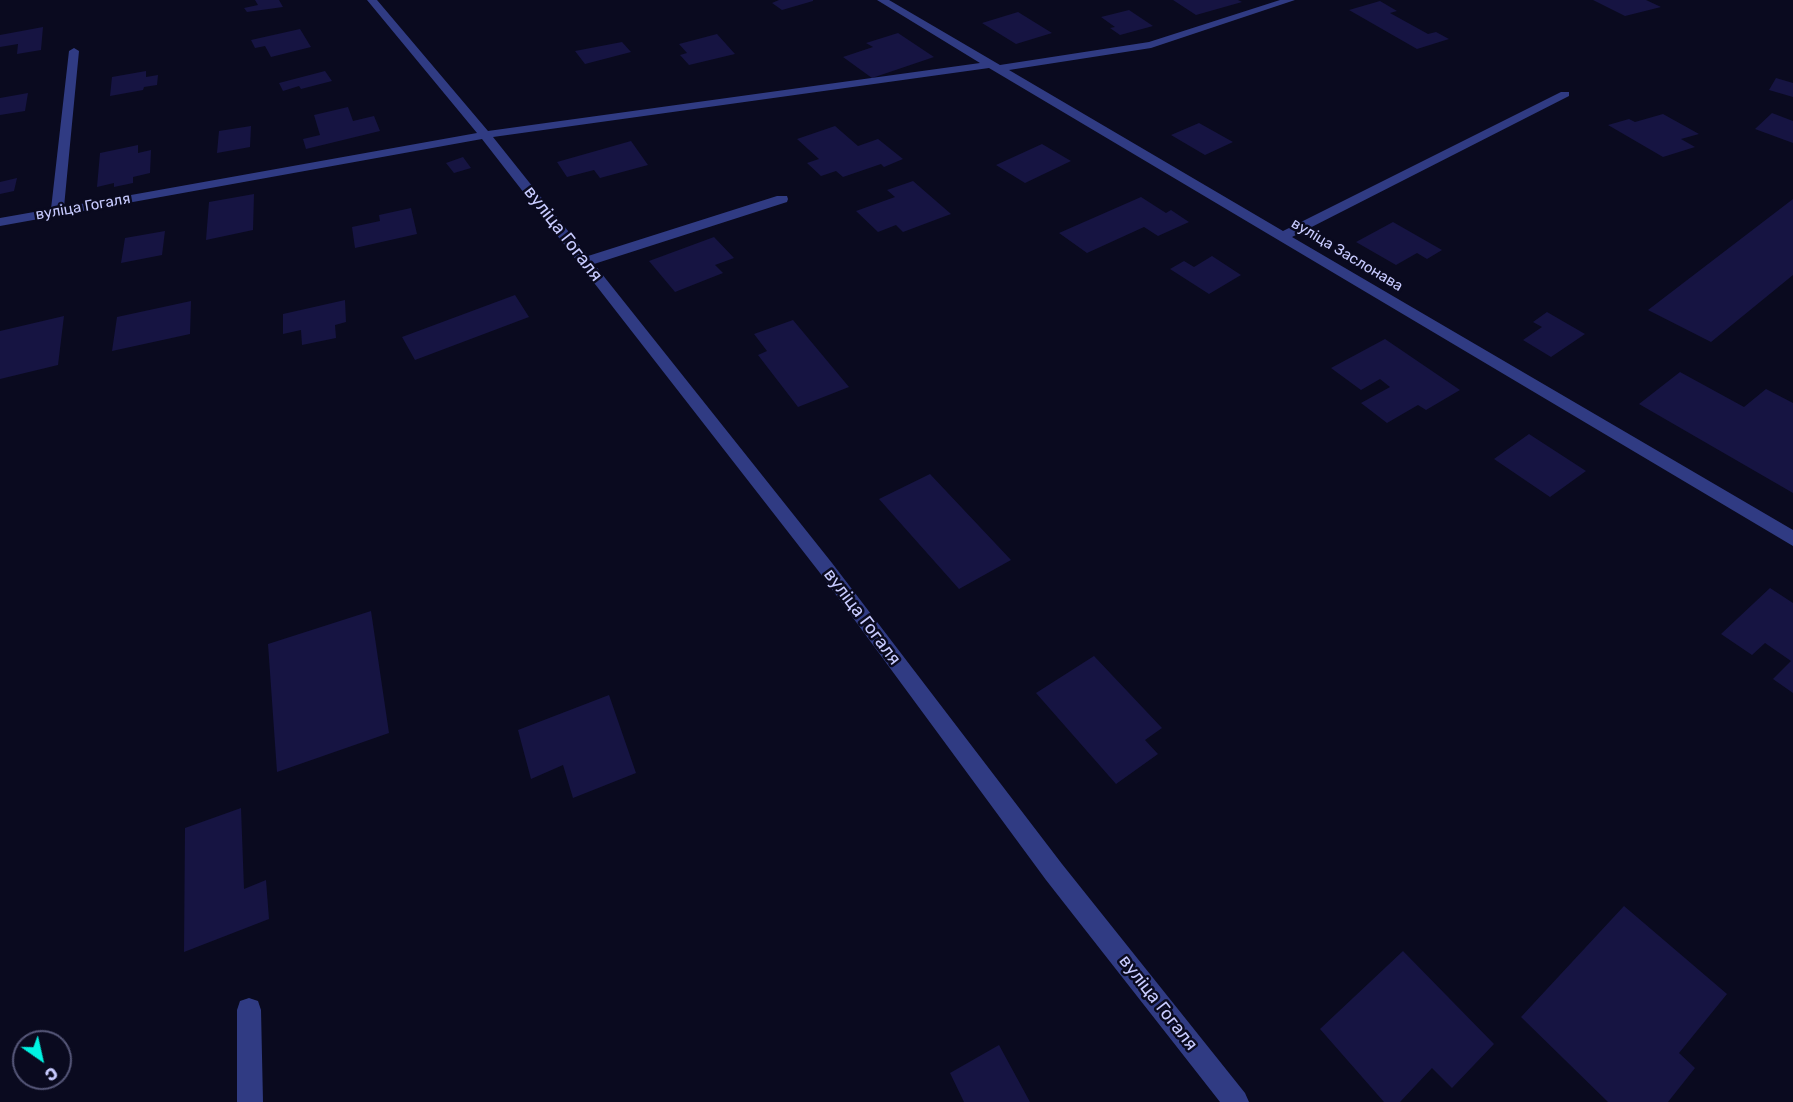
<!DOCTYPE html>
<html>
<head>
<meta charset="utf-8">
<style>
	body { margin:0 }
	#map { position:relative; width:1793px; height:1102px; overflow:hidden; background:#0a0a1f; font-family:Rubik,sans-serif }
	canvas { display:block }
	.north { position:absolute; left:12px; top:1030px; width:60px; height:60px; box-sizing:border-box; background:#0a0a1f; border:2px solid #565779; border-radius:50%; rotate:146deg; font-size:16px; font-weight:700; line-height:24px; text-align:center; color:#c8cbff }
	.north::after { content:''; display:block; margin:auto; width:21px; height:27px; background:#00f3e2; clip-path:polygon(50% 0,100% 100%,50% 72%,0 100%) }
</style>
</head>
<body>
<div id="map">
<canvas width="1793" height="1102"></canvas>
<div class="north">С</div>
</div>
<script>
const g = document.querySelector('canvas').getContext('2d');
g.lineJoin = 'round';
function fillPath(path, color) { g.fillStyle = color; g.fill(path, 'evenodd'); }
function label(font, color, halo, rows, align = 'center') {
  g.font = font + ' Rubik,sans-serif'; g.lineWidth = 5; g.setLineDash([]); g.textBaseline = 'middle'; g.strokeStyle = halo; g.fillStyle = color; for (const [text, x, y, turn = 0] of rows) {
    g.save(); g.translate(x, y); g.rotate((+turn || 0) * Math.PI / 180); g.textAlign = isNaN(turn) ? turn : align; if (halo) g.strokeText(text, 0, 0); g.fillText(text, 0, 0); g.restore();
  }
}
const building = new Path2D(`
	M255,0H279L283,7L247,12L244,8L258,5Z
	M779,0H813V1L782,10L772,3Z
	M1173,0H1238L1242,2L1196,15Z
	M1593,0H1646L1661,7L1625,16Z
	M1380,1L1397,11L1390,13L1428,34L1436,32L1449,39L1417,49L1349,10Z
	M1129,10L1153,26L1120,35L1110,28L1115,27L1101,17Z
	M1018,12L1052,33L1016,44L982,23Z
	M43,27L41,50L17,54L18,44L0,47V35Z
	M300,29L311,47L271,57L265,46L255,48L251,40Z
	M898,33L934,57L872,78L843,57L873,47L866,43Z
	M717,34L735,54L689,65L680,55L687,53L679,44Z
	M622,42L631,52L585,64L575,51Z
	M146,71V77L158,75L157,85L144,87L143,90L110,96L112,77Z
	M325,71L332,81L301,89L299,86L283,91L279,83Z
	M1776,78L1793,83V97L1769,90Z
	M28,93L25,111L0,115V98Z
	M348,107L353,121L374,116L380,131L306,149L303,139L320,135L314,115Z
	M1772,113L1793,121V143L1755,129Z
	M1663,114L1699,134L1681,139L1695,147L1663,157L1608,125L1629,119L1635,122Z
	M1199,123L1233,142L1205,155L1171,135Z
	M251,126L250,147L217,153L219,131Z
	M835,126L858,146L878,139L903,159L884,167L881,164L843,177L836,171L821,176L807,163L819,159L797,139Z
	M631,141L648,165L600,178L594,170L567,177L557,162Z
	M1042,144L1071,161L1025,183L996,165Z
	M138,145V153L151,150L150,173L133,177V183L114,187V183L97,187L100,153Z
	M463,157L471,168L454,173L446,163Z
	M17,178L14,191L0,194V182Z
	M913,181L951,214L903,232L896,225L878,232L856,211L895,197L887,190Z
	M254,194L253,230L206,240L209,202Z
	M1141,197L1166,213L1171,210L1189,222L1158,236L1144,227L1087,253L1059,233Z
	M1793,199V275L1711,342L1648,310Z
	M411,208L417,234L355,248L352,227L380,221L379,215Z
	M1393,222L1442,250L1427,259L1417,253L1396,265L1356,242Z
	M165,231L162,255L121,263L125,238Z
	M714,237L734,258L715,265L723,273L675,292L649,261Z
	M1212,256L1241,275L1209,294L1170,269L1184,261L1194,267Z
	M515,295L529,317L415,360L402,337Z
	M345,300L346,322L335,325L336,338L302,345L301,330L283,334V314Z
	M191,301L190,334L112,351L117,317Z
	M1547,312L1585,334L1551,357L1523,340L1542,327L1533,322Z
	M64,316L58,365L0,379V331Z
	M793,320L849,387L798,407L758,355L767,351L754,334Z
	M1385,339L1460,390L1426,410L1418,405L1387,423L1361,403L1390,387L1380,379L1361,390L1331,368Z
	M1680,372L1744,407L1766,389L1793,403V493L1639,404Z
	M1529,434L1586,471L1550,497L1494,459Z
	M930,474L1011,560L959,589L879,499Z
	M1770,588L1793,603V693L1773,679L1791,661L1765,643L1752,655L1721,634Z
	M371,611L389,733L277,772L268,644Z
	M1094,656L1162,728L1145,740L1158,754L1116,784L1036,693Z
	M609,695L636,773L573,798L563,765L531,779L518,730Z
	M241,808L244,889L266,880L269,919L184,952L185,828Z
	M1624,906L1727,994L1679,1053L1695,1068L1668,1102H1608L1521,1017Z
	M1403,951L1494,1044L1452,1088L1432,1068L1400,1102H1384L1320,1029Z
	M999,1045L1030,1102H964L950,1073Z`);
const minor = new Path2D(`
	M367,0H377L488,131L980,63L877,0H889L1000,65L1149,42L1280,0H1295L1151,48L1009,70L1283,231L1561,92H1569V96L1292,237L1793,530V546L989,68L493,137L588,256L777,196H787L788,199L787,202L594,264L832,563L1062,864L1245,1093L1249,1102H1220L1046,880L820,573L482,139L0,226V218L51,209L69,51L74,48L79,51L64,207L477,133Z
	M249,998L258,1001L261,1010L263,1102H237V1010L240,1001Z`);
const farStreetnames = [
	["вуліца Гогаля",83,207,-10],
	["вуліца Заслонава",1347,255,31]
];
const streetNames = [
	["вуліца Гогаля",563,234,52],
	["вуліца Гогаля",862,617,53],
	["вуліца Гогаля",1158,1003,52]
];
fillPath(building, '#161442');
fillPath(minor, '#303b83');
label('15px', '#c8cbff', '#0a0a1f', farStreetnames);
label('18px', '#c8cbff', '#0a0a1f', streetNames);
</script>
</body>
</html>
